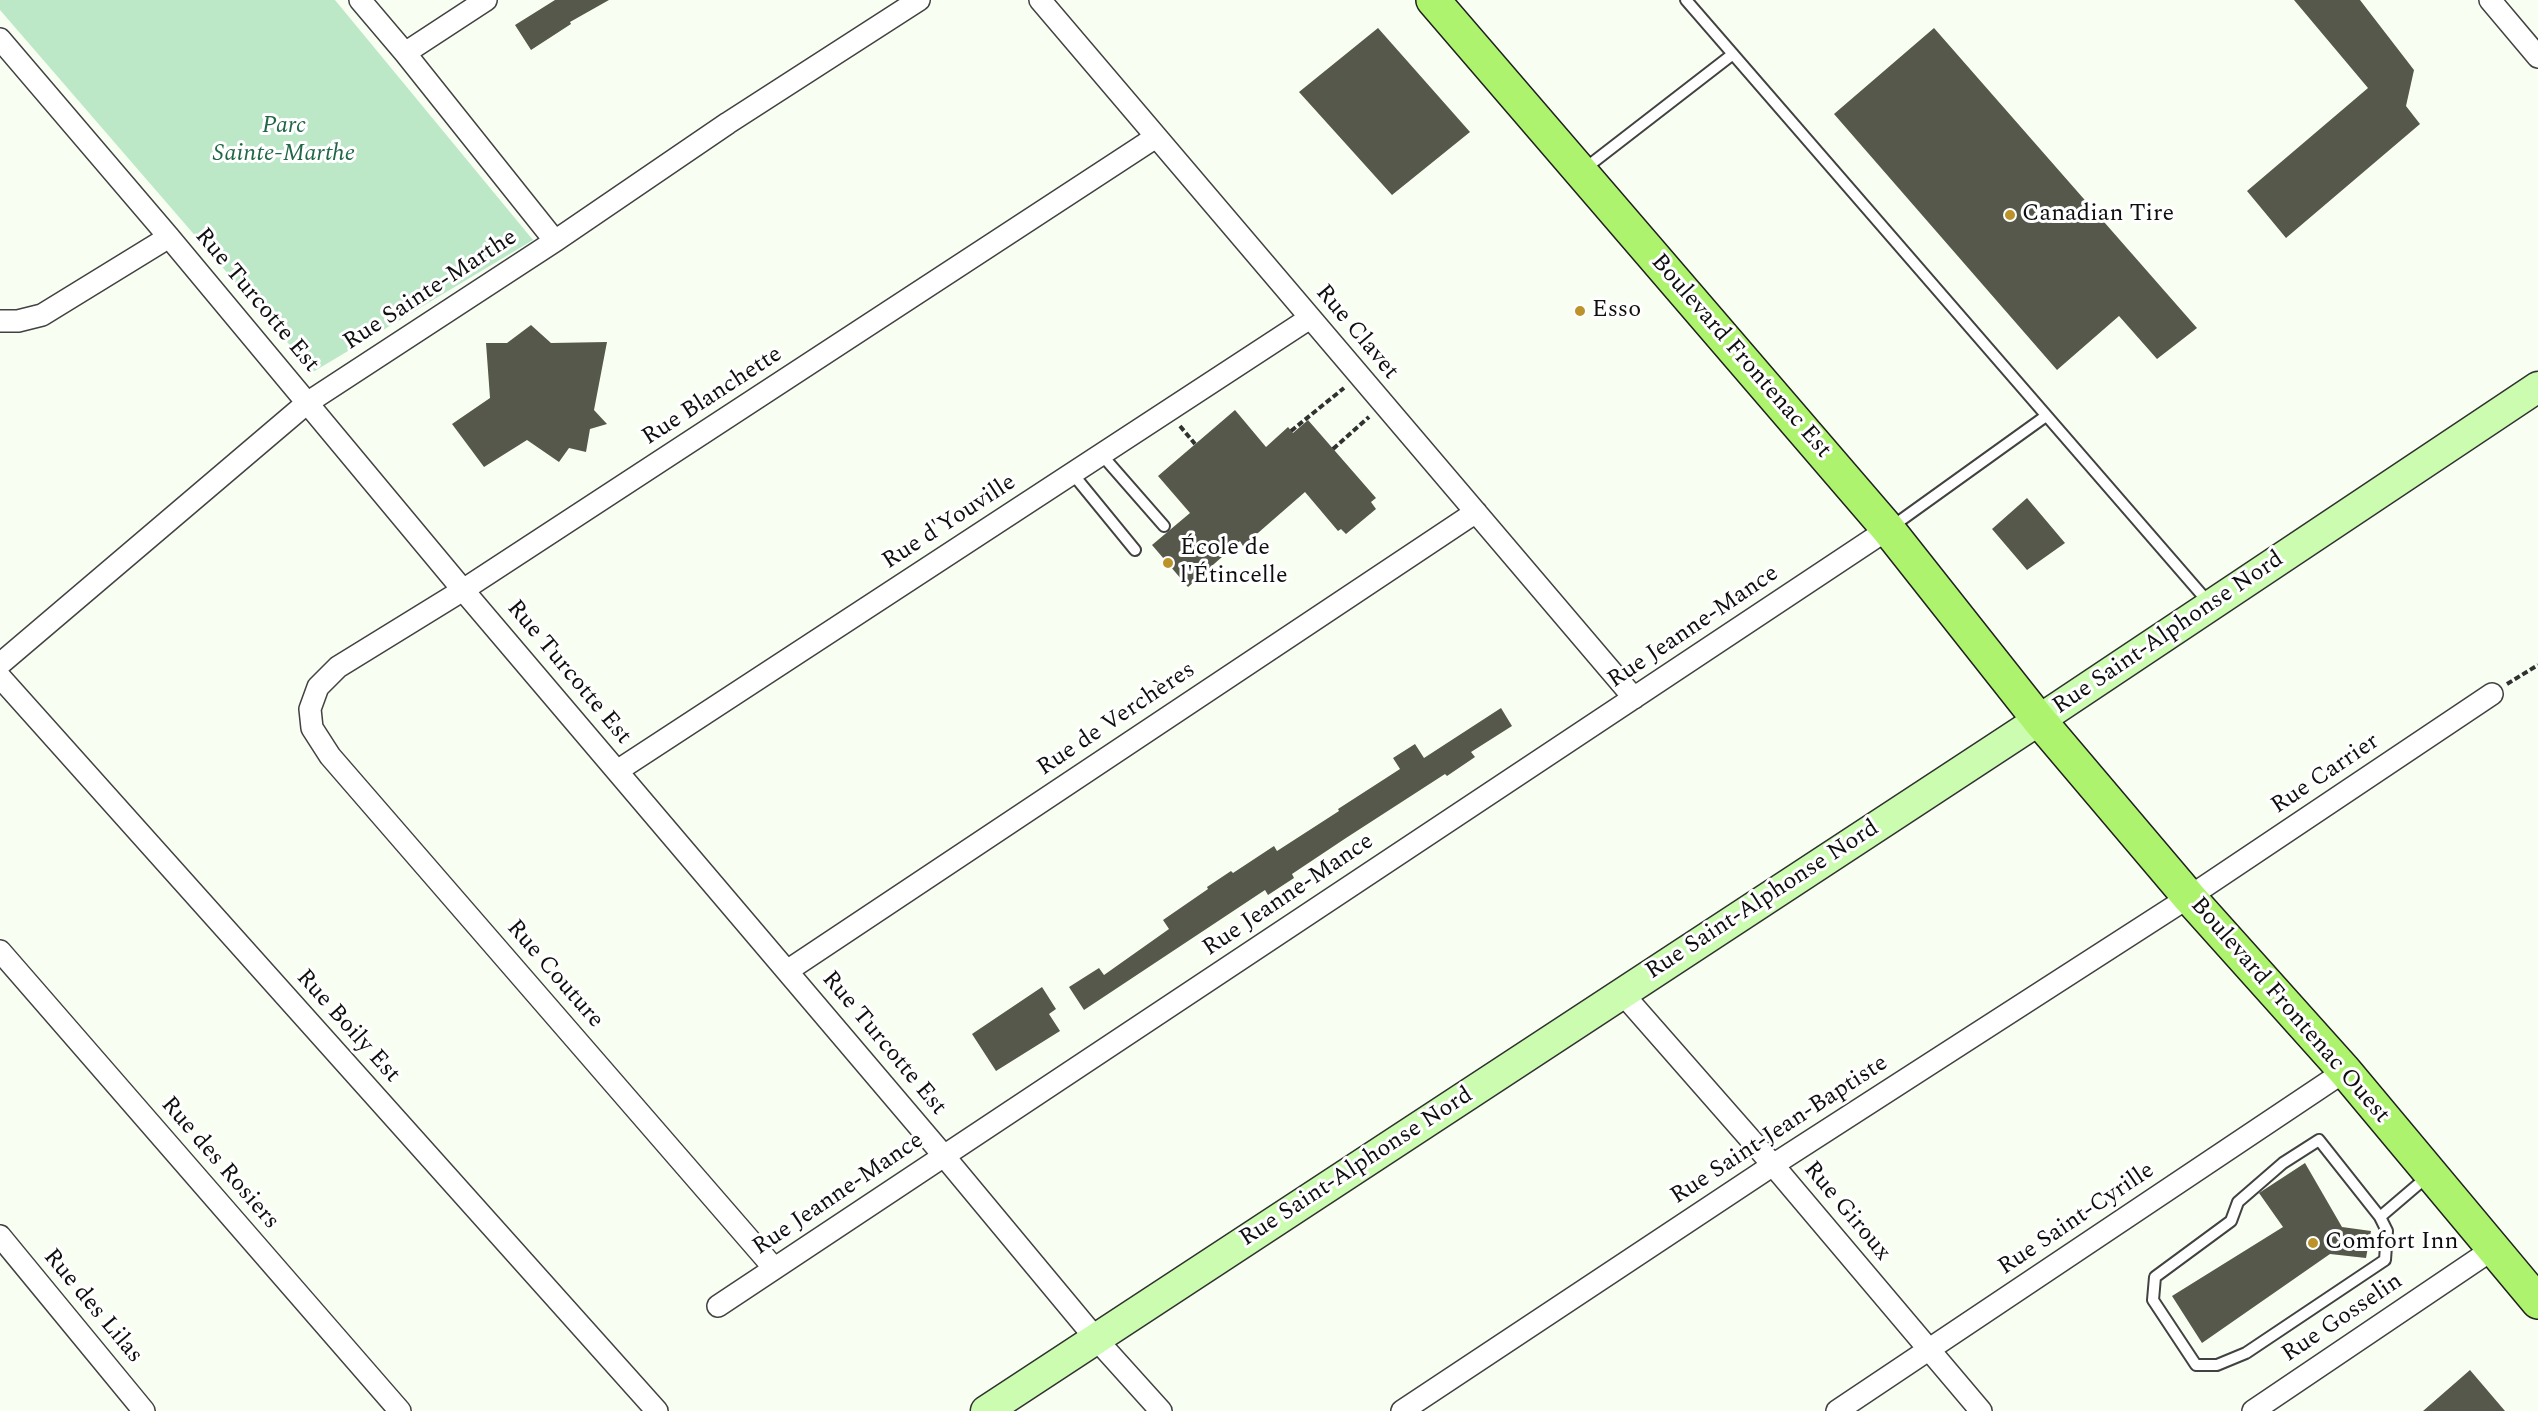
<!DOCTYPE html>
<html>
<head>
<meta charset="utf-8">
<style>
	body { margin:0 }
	canvas { display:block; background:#f8fff2 }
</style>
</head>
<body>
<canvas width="2538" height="1411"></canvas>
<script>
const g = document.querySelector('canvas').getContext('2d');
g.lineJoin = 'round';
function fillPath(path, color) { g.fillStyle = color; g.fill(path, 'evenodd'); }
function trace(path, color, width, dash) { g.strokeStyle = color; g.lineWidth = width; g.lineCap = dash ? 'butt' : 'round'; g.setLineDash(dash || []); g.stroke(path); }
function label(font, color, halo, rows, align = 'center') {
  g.font = font + ' Spectral,serif'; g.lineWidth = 6; g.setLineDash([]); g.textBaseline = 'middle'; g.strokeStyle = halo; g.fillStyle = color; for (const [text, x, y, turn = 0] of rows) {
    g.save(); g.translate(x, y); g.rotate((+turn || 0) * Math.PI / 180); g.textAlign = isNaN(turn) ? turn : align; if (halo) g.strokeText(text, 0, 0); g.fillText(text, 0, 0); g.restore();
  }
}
const green = new Path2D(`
	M0,0H335L533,240L313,372L0,10Z`);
const building = new Path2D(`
	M555,0H609L570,22L571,24L531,50L515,25Z
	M2294,0H2360L2414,70L2406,106L2420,124L2286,238L2247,191L2368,88Z
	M1378,28L1470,132L1392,195L1299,92Z
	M1934,28L2197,328L2157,359L2119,316L2057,370L1834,114Z
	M531,325L551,343L607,342L594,410L607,424L590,429L586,452L569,448L559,462L527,440L484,467L452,424L490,398L486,343H507Z
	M1235,410L1266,447L1288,427L1293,433L1308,420L1376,498L1371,502L1376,509L1346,534L1341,529L1338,531L1305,492L1243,546L1240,541L1188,587L1152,545L1190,513L1158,476Z
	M2027,498L2065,543L2027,570L1992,529Z
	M1501,708L1512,726L1471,752L1475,757L1447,776L1445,774L1346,838L1292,874L1294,878L1268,895L1265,890L1084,1010L1069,987L1099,968L1104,975L1169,929L1163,920L1208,889L1207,887L1231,871L1233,873L1274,846L1277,851L1339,811L1338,809L1400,769L1393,758L1415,744L1424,758Z
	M1042,987L1056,1009L1049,1014L1060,1031L996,1071L972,1034Z
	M2305,1163L2342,1227L2371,1231L2366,1258L2330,1254L2202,1343L2172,1296L2283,1227L2259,1193Z
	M2470,1370L2505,1411H2423Z`);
const path = new Path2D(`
	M1180,426L1195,444
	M1291,431L1344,388
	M1333,449L1369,417
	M2507,684L2538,665`);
const service = new Path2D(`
	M1686,0L2209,603
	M1583,170L1733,54
	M1101,454L1164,526
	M1072,473L1135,550
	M1890,528L2046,416
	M2380,1217L2387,1231L2385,1260L2246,1353L2217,1365H2196L2153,1300L2155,1277L2231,1221L2238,1202L2283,1163L2319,1140L2380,1217L2428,1176`);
const minor = new Path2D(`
	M360,0L405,53L555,241
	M1040,0L1634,698
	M2490,0L2538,57
	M0,39L169,237L463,590L944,1156L1097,1340L1161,1411
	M405,53L486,0
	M0,321H18L42,315L169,237
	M0,664L307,403L555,241L728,123L919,0
	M0,677L657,1411
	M617,771L1310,318
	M0,951L400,1411
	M787,971L1476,512
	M1622,993L1773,1165L1981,1411
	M0,1236L144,1411
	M774,1268L330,756L312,728L310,709L318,687L338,667L463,590L1156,137
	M718,1306L1888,529
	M1402,1411L1773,1165L2189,897L2492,694
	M1837,1411L2345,1071
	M2253,1411L2493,1249`);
const secondary = new Path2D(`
	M986,1411L2039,720L2538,387`);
const primary = new Path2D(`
	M1433,0L1888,529L2039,720L2189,897L2345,1071L2538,1302`);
const markers = [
	[2010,215,6,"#bc922b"],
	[1580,311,6,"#bc922b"],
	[1168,563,6,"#bc922b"],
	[2313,1243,6,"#bc922b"]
];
const parkNames = [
	["Parc",284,127],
	["Sainte-Marthe",284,155]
];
const poiNames = [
	["Canadian Tire",2022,215],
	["Esso",1592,311],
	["École de",1180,549],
	["l'Étincelle",1180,577],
	["Comfort Inn",2325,1243]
];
const streetNames = [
	["Rue Sainte-Marthe",431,291,-33],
	["Rue Turcotte Est",256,301,50],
	["Rue Clavet",1356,333,50],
	["Boulevard Frontenac Est",1740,357,49],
	["Rue Blanchette",713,397,-33],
	["Rue d'Youville",950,523,-33],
	["Rue Jeanne-Mance",1694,628,-34],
	["Rue Saint-Alphonse Nord",2169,634,-34],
	["Rue Turcotte Est",568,673,50],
	["Rue de Verchères",1117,720,-34],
	["Rue Carrier",2326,775,-34],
	["Rue Jeanne-Mance",1289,896,-34],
	["Rue Saint-Alphonse Nord",1763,901,-33],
	["Rue Couture",554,975,49],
	["Boulevard Frontenac Ouest",2289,1011,49],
	["Rue Boily Est",347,1027,48],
	["Rue Turcotte Est",883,1044,50],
	["Rue Saint-Jean-Baptiste",1780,1131,-33],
	["Rue des Rosiers",219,1164,49],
	["Rue Saint-Alphonse Nord",1357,1168,-33],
	["Rue Jeanne-Mance",839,1195,-34],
	["Rue Giroux",1846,1212,50],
	["Rue Saint-Cyrille",2077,1220,-34],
	["Rue des Lilas",92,1307,50],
	["Rue Gosselin",2343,1319,-34]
];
fillPath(green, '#bce8c7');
fillPath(building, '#56584c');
trace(service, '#424242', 14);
trace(minor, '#424242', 24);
trace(secondary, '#313131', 33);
trace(primary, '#202020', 36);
trace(path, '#313131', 4, [6, 3]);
trace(service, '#fff', 10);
trace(minor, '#fff', 21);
trace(secondary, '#cbfcb0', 30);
trace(primary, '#aef36d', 33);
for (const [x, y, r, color] of markers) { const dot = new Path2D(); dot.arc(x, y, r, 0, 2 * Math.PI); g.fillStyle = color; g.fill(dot); trace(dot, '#fff', 2); }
label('italic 24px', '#216647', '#fff', parkNames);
label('24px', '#0f0f0f', '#fff', poiNames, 'left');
label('24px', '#0f0f0f', '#fff', streetNames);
</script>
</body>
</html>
